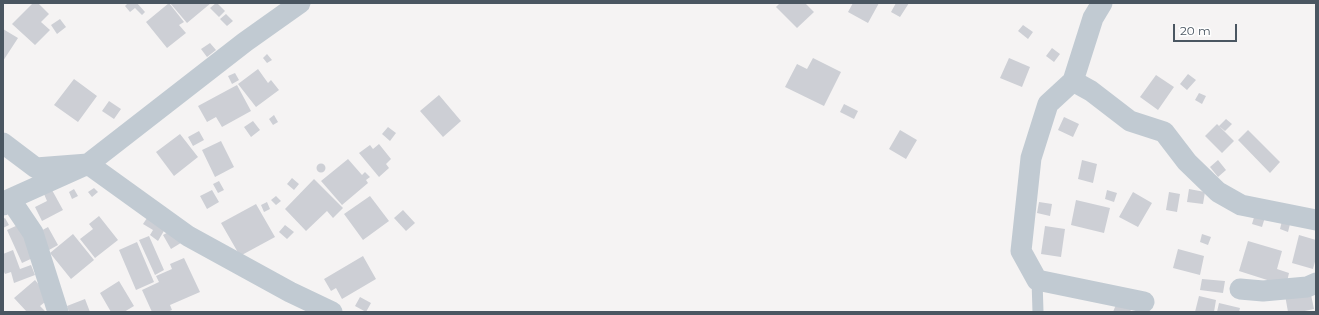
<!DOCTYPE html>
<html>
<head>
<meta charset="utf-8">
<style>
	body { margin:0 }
	#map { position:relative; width:1319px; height:315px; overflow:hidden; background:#f5f3f3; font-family:Montserrat,sans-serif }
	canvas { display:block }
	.frame { position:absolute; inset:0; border:4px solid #4a5661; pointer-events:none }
	.scale { position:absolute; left:1173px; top:24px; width:64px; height:18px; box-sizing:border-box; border:2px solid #4a5661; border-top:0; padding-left:5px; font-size:12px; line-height:14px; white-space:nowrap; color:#4a5661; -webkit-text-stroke:3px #fff; paint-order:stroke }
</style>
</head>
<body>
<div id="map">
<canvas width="1319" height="315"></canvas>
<div class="frame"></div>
<div class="scale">20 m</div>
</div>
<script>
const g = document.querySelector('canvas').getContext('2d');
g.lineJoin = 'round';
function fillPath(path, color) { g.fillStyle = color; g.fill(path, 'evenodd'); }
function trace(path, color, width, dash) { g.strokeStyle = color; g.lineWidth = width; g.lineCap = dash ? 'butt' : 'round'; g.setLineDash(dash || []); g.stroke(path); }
const building = new Path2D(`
	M33,3H38L49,14L41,22L50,30L35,45L12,24Z
	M128,3H137L145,12L142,15L135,8L130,12L125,6Z
	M169,3L184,22L179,25L186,33L167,48L146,22Z
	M170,3H211L187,23Z
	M216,3H217L225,11L219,17L210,8Z
	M780,3H805L814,12L797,28L776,7Z
	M853,3H879L868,23L848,12Z
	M896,3H909L900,17L891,12Z
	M226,14L233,21L227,26L220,19Z
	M60,19L66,27L57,34L51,25Z
	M1023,25L1033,32L1028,39L1018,31Z
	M3,29L18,38L3,61Z
	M210,43L216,50L207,57L201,49Z
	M1052,48L1060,54L1054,62L1046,56Z
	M267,54L272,60L267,63L263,58Z
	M813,58L841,72L824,106L785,87L797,64L807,69Z
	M1009,58L1030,67L1022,87L1000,78Z
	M258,69L268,83L271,80L279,90L256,107L238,84Z
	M235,73L239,80L232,84L228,76Z
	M1188,74L1196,80L1187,90L1180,84Z
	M1156,75L1174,87L1158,110L1140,97Z
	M74,79L97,96L78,122L54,105Z
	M237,85L251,111L222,127L216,117L207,122L198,106Z
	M1199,93L1206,96L1202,104L1195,100Z
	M439,95L461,121L443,137L420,111Z
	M109,101L121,109L114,119L102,111Z
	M844,104L858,111L854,119L840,112Z
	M274,115L278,122L273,125L269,119Z
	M1064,117L1079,124L1073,137L1058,130Z
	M1226,119L1232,124L1225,131L1219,126Z
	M253,121L260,130L251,137L244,127Z
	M1217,124L1234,141L1222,153L1205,136Z
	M388,127L396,133L390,141L382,134Z
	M900,130L917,140L906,159L889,149Z
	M1248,130L1280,162L1270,173L1238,140Z
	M199,131L204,140L193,146L188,137Z
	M180,134L198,157L174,176L156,152Z
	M221,141L234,167L215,177L202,150Z
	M379,144L391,159L386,164L389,168L379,177L359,153L370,145L373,149Z
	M348,159L362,175L365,172L370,177L366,180L368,183L342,205L321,181Z
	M1082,160L1097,164L1093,183L1078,179Z
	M1218,160L1226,170L1218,177L1210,167Z
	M316.5 168a4.5 4.5 0 1 1 9 0a4.5 4.5 0 1 1-9 0Z
	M292,178L299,184L294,190L287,184Z
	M314,179L343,208L333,218L327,211L306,231L285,209Z
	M219,181L224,190L218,193L213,184Z
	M94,188L98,192L92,197L88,192Z
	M74,189L78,196L72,199L69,192Z
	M1189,189L1205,192L1203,204L1187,202Z
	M52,190L63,210L42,221L35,207L47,201L44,194Z
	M212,190L219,202L207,209L200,196Z
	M1107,190L1117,193L1114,202L1105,199Z
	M1133,192L1152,203L1138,227L1119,217Z
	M1169,192L1180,194L1177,212L1166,210Z
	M276,196L281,201L276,205L271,200Z
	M370,196L389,221L363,240L344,214Z
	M1076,200L1110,208L1104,233L1071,225Z
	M267,202L270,209L264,212L261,205Z
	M1039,202L1052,204L1050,216L1037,213Z
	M256,204L275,237L240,256L221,223Z
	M403,210L415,223L406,231L394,218Z
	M1256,211L1266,214L1262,227L1252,224Z
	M99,216L118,240L95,258L80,239L93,229L89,224Z
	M5,218L9,225L3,228V219Z
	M147,218L165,229L158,241L150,235L153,230L143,224Z
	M1282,221L1290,224L1288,232L1280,229Z
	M18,225L37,256L22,263L7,230Z
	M285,225L294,232L287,239L279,232Z
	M1045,226L1065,229L1061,257L1041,254Z
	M48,227L58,245L49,250L39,232Z
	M172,230L184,241L171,249L163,235Z
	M73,234L94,260L71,279L50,253Z
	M1202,234L1211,237L1208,245L1200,242Z
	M1299,235L1316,240V258L1313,269L1292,263Z
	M149,236L164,270L155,275L139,240Z
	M1248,241L1282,251L1277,269L1289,273L1286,286L1239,271Z
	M137,242L154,282L136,290L119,250Z
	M1178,249L1204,256L1200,275L1173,268Z
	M13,250L20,269L31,265L35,275L14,283L11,272L5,274L3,270V254Z
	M363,256L376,279L342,299L336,288L331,291L324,279Z
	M184,258L200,292L170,305L172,310L167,312H152L142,290L159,282L156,276L172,269L170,264Z
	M1202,279L1225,281L1223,293L1200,290Z
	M35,280L50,298L40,306L46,312H27L14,298Z
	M119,281L134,306L124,312H111L100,293Z
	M1310,290L1314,309L1300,312H1288L1285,295Z
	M1199,296L1216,300L1214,312H1195Z
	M360,297L371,303L366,312L355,306Z
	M85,299L90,312H69L67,306Z
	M1117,302L1132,307L1130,312H1113Z
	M1219,303L1240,308L1239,312H1217Z`);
const lane = new Path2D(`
	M1037,280L1038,312`);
const street = new Path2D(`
	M1102,3L1093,18L1073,81L1048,104L1031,158L1021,251L1037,280L1144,302
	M1073,81L1091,91L1130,121L1164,132L1187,162L1218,192L1241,205L1316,220
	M3,143L36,168L88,164L188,236L290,292L332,312
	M10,199L33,233L58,312
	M3,205L10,199L88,164L245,42L300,3
	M1240,289L1263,291L1307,287L1316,283`);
fillPath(building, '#cdcfd5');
trace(lane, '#c1cad2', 11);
trace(street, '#c1cad2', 21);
</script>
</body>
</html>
